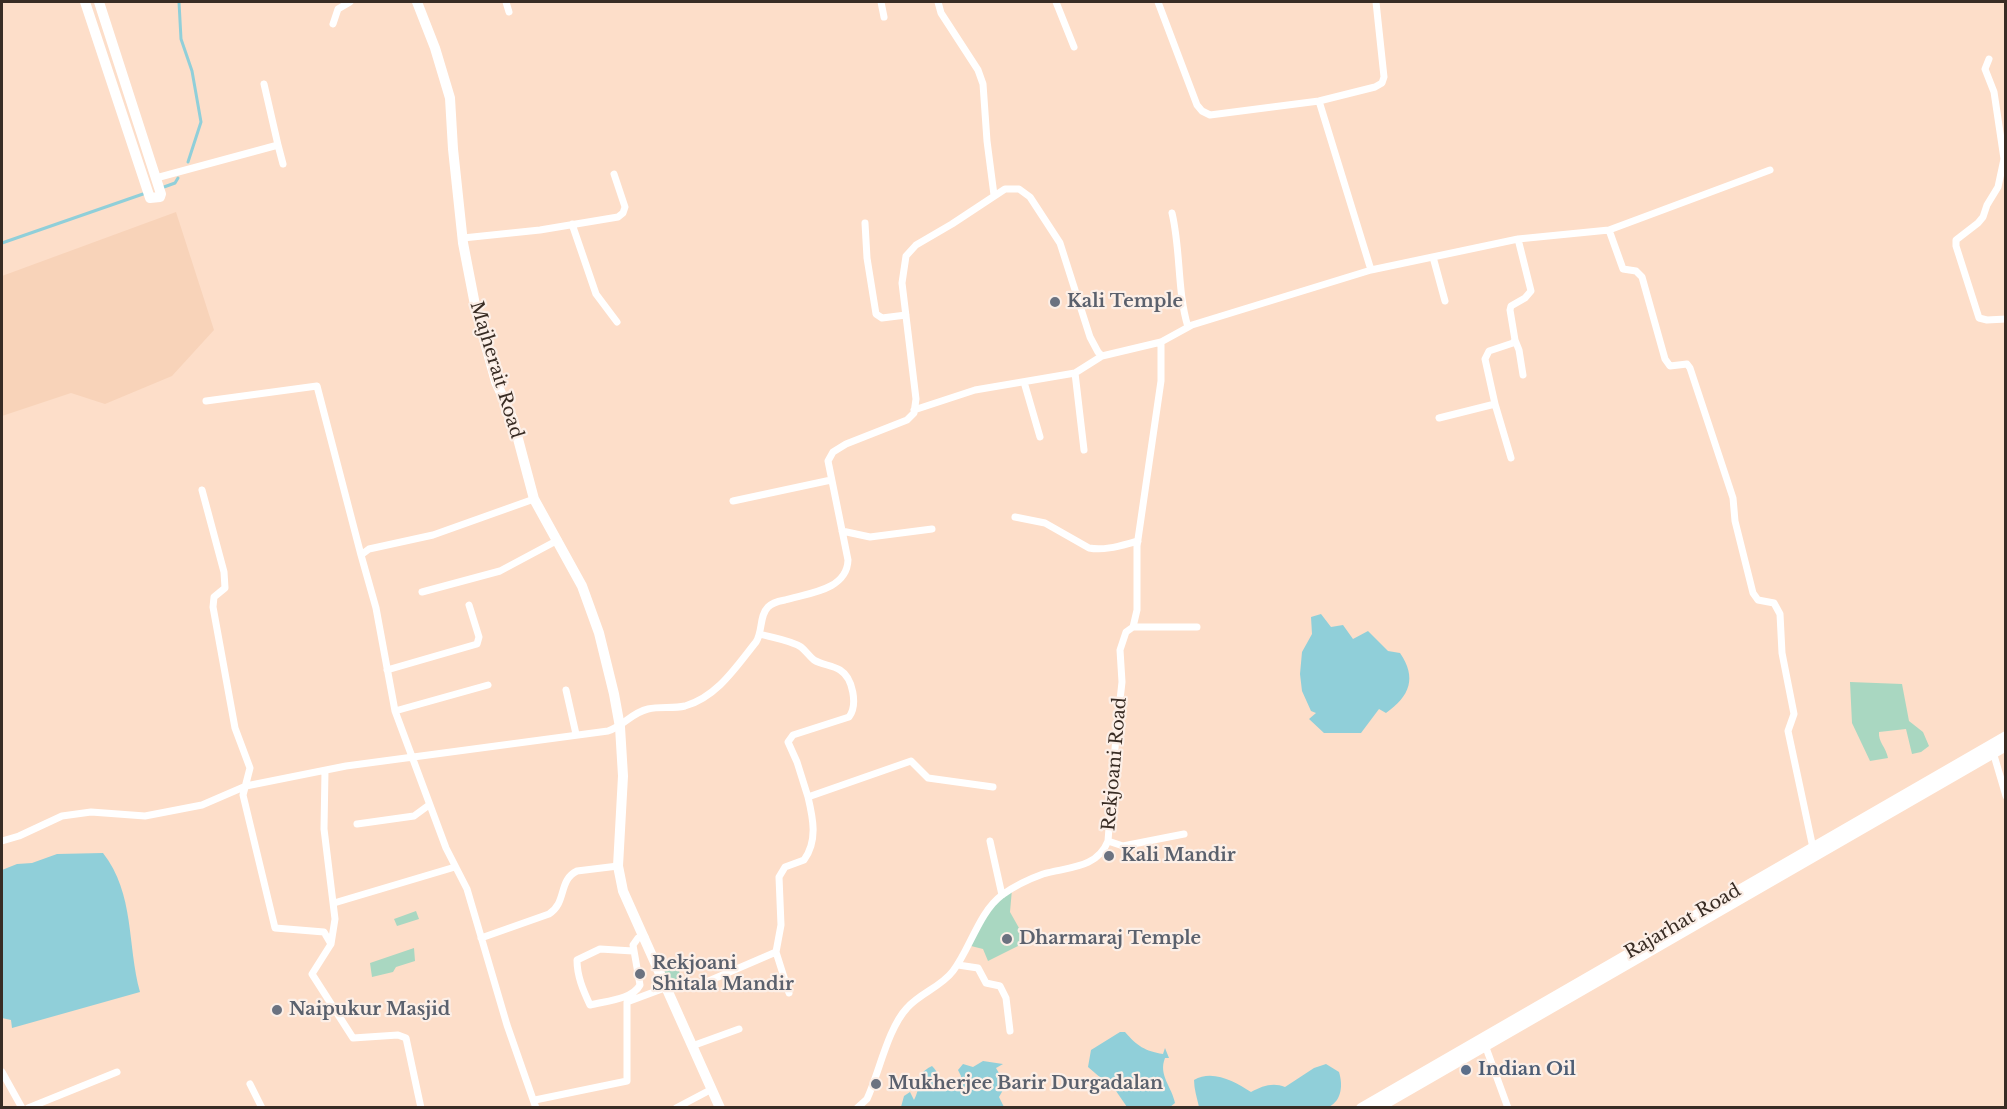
<!DOCTYPE html>
<html>
<head>
<meta charset="utf-8">
<style>
	body { margin:0 }
	#map { position:relative; width:2007px; height:1109px; overflow:hidden; background:#fddec9; font-family:"Libre Baskerville",serif }
	canvas { display:block }
	.frame { position:absolute; inset:0; border:3px solid #382c24; pointer-events:none }
</style>
</head>
<body>
<div id="map">
<canvas width="2007" height="1109"></canvas>
<div class="frame"></div>
</div>
<script>
const g = document.querySelector('canvas').getContext('2d');
g.lineJoin = 'round';
function fillPath(path, color) { g.fillStyle = color; g.fill(path, 'evenodd'); }
function trace(path, color, width, dash) { g.strokeStyle = color; g.lineWidth = width; g.lineCap = dash ? 'butt' : 'round'; g.setLineDash(dash || []); g.stroke(path); }
function label(font, color, halo, rows, align = 'center') {
  g.font = font + ' "Libre Baskerville",serif'; g.lineWidth = 4.5; g.setLineDash([]); g.textBaseline = 'middle'; g.strokeStyle = halo; g.fillStyle = color; for (const [text, x, y, turn = 0] of rows) {
    g.save(); g.translate(x, y); g.rotate((+turn || 0) * Math.PI / 180); g.textAlign = isNaN(turn) ? turn : align; if (halo) g.strokeText(text, 0, 0); g.fillText(text, 0, 0); g.restore();
  }
}
const built = new Path2D(`
	M176,212L214,330L172,376L105,404L71,393L2,416V276Z`);
const green = new Path2D(`
	M1850,682L1902,684L1909,721L1923,732L1929,746L1921,752L1912,754L1906,729L1879,732C1878,742 1886,747 1888,758L1870,761L1852,723Z
	M1012,889L1010,912L1019,928L1022,944L988,961L983,949L967,945L994,902Z
	M416,911L419,919L397,926L394,919Z
	M414,948L415,961L396,967L393,972L372,977L370,963Z
	M677,961L681,979L669,982L662,965Z`);
const water = new Path2D(`
	M1321,614L1331,627L1343,625L1353,639L1368,631L1388,651L1400,653C1417,678 1410,696 1386,713L1379,709L1361,733H1324L1309,719L1316,713L1311,711L1302,691L1300,674L1302,652L1312,634L1311,617Z
	M103,853C135,894 127,945 140,992L12,1028L11,1020L2,1018V870L17,864L32,863L57,854Z
	M1120,1032H1125C1137,1046 1145,1051 1163,1054L1165,1048L1169,1058H1165C1158,1075 1172,1087 1175,1103L1170,1107H1127L1116,1091L1088,1067L1091,1050Z
	M983,1061L1003,1064L996,1068L1003,1080L1015,1090H1003L999,1097L1004,1107H901L904,1096L910,1092L914,1100C923,1084 912,1076 932,1066C938,1072 941,1080 938,1088H958L961,1076L958,1070L963,1064L973,1067Z
	M1326,1064L1339,1072C1343,1085 1342,1100 1329,1107H1199C1197,1098 1194,1089 1194,1080C1213,1069 1235,1082 1251,1092C1262,1086 1273,1082 1285,1087L1314,1068Z`);
const stream = new Path2D(`
	M179,2L181,39L192,71L201,122L188,162
	M164,187L175,183L178,178
	M2,243L143,194`);
const street = new Path2D(`
	M506,2L509,12
	M881,2L884,17
	M938,2L941,13L978,70L983,84L987,141L994,195
	M1056,2L1074,47
	M1158,2L1197,105L1202,111L1210,115L1319,101L1375,87L1382,83L1384,77L1376,2
	M333,24L338,9L350,2
	M1989,59L1985,69L1994,92L2004,159L1998,187L1987,205L1983,217L1978,223L1956,240V246L1979,318L1987,320L2006,319
	M1319,101L1371,270
	M278,145L283,164
	M156,178L278,145L264,84
	M1172,213C1181,251 1177,291 1188,327
	M865,223L867,258L876,314L882,318L906,315
	M572,224L596,294L617,322
	M1609,230L1623,269L1636,271L1642,277L1665,359L1670,366L1687,364L1690,368L1733,498L1735,521L1753,593L1758,600L1774,603L1780,614L1782,653L1794,714L1788,731L1813,848
	M463,238L540,230L618,217L623,213L625,207L614,174
	M1433,257L1445,301
	M1515,340L1519,350L1523,375
	M1075,373L1084,450
	M1024,382L1040,437
	M206,401L317,386L361,555
	M914,410L975,390L1075,373L1102,356L1161,342L1192,325L1371,270L1518,239L1609,230L1770,170
	M1439,418L1495,404
	M1511,458L1495,404L1485,359L1489,351L1513,343L1515,340L1510,310L1511,306L1525,298L1531,291L1518,239
	M202,490L224,572L225,588L214,597L213,607L235,728L250,768L243,795L275,928L324,932L331,944L312,974L353,1038L398,1035L406,1038L421,1108
	M534,499L433,535L369,549L361,555L376,608L395,711L446,848L467,889L507,1025L536,1108
	M733,501L831,480
	M1015,517L1045,523L1089,548C1106,551 1122,545 1138,541
	M842,531L870,537L932,529
	M422,592L500,571L558,540
	M1133,627L1137,610V546L1161,381V342
	M1133,627H1197
	M760,634C773,638 790,640 801,647C806,651 809,656 814,660C822,665 832,665 840,670C853,678 858,705 849,717L793,735L788,742L797,762L808,797
	M387,670L477,644L479,637L469,605
	M566,690L576,734
	M395,711L488,685
	M1993,752L2006,796
	M325,771L324,829L335,919L331,944
	M357,824L414,816L429,805
	M2,841L19,836L62,816L91,812L145,816L202,805L246,786L346,766L608,731C625,725 631,713 648,709C660,706 673,709 685,706C717,697 736,667 756,642C763,631 759,616 768,607C773,602 780,601 785,600C809,593 847,590 848,560L828,461L833,452L846,444L907,420L914,413L916,399L902,283L906,256L916,245L952,224L1005,189H1019L1030,197L1060,243L1090,337L1098,352L1102,356
	M990,841L1002,895
	M1108,841L1123,846L1184,834
	M334,903L455,867
	M481,938L549,914C567,903 558,880 577,871L618,866
	M633,951L600,949L577,960C577,976 583,990 590,1005C605,1001 632,1000 640,985L633,945L638,938L645,937
	M776,952L789,993
	M958,965L978,968L986,983L1000,986L1006,998L1010,1031
	M1485,1045L1508,1108
	M692,1046L739,1029
	M2,1072L22,1108
	M250,1084L262,1108
	M535,1100L627,1081V1002L678,983H704L776,952L781,925L779,877L785,867L804,860C818,841 813,818 808,797L911,761L928,778L993,787
	M28,1108L117,1072
	M676,1108L712,1089
	M857,1108L867,1099C879,1073 888,1028 907,1008C920,993 941,987 953,971C970,949 979,912 1002,895C1013,887 1029,879 1043,874C1067,867 1097,869 1108,841L1116,736L1122,682L1120,650L1126,632L1133,627`);
const secondary = new Path2D(`
	M85,2L150,198L160,197L161,194L99,2
	M417,2L435,48L450,98L453,149L463,243L476,310L496,382L513,420L534,499L582,586L599,633L614,694L620,727L623,776L618,866L623,891L720,1108`);
const primary = new Path2D(`
	M1361,1108L2006,736
	M1378,1108L2006,746`);
const markers = [
	[1055,302,6,"#6b7280"],
	[1109,856,6,"#6b7280"],
	[1007,939,6,"#6b7280"],
	[640,974,6,"#6b7280"],
	[277,1010,6,"#6b7280"],
	[1466,1070,6,"#5c6f8a"],
	[876,1084,6,"#6b7280"]
];
const worshipNames = [
	["Kali Temple",1067,302],
	["Kali Mandir",1121,856],
	["Dharmaraj Temple",1019,939],
	["Rekjoani",652,964],
	["Shitala Mandir",652,985],
	["Naipukur Masjid",289,1010],
	["Mukherjee Barir Durgadalan",888,1084]
];
const streetNames = [
	["Majherait Road",496,370,73],
	["Rekjoani Road",1115,764,-85],
	["Rajarhat Road",1683,922,-30]
];
const serviceNames = [
	["Indian Oil",1478,1070]
];
fillPath(built, '#f8d3b9');
fillPath(green, '#a9d7c1');
fillPath(water, '#90cfd9');
trace(stream, '#90cfd9', 3);
trace(street, '#fff', 7);
trace(secondary, '#fff', 10);
trace(primary, '#fff', 10);
for (const [x, y, r, color] of markers) { const dot = new Path2D(); dot.arc(x, y, r, 0, 2 * Math.PI); g.fillStyle = color; g.fill(dot); trace(dot, '#fcefe7', 2); }
label('bold 18px', '#5b616d', '#fcefe7', worshipNames, 'left');
label('18px', '#382c24', '#fcefe7', streetNames);
label('bold 18px', '#4e5e75', '#fcefe7', serviceNames, 'left');
</script>
</body>
</html>
